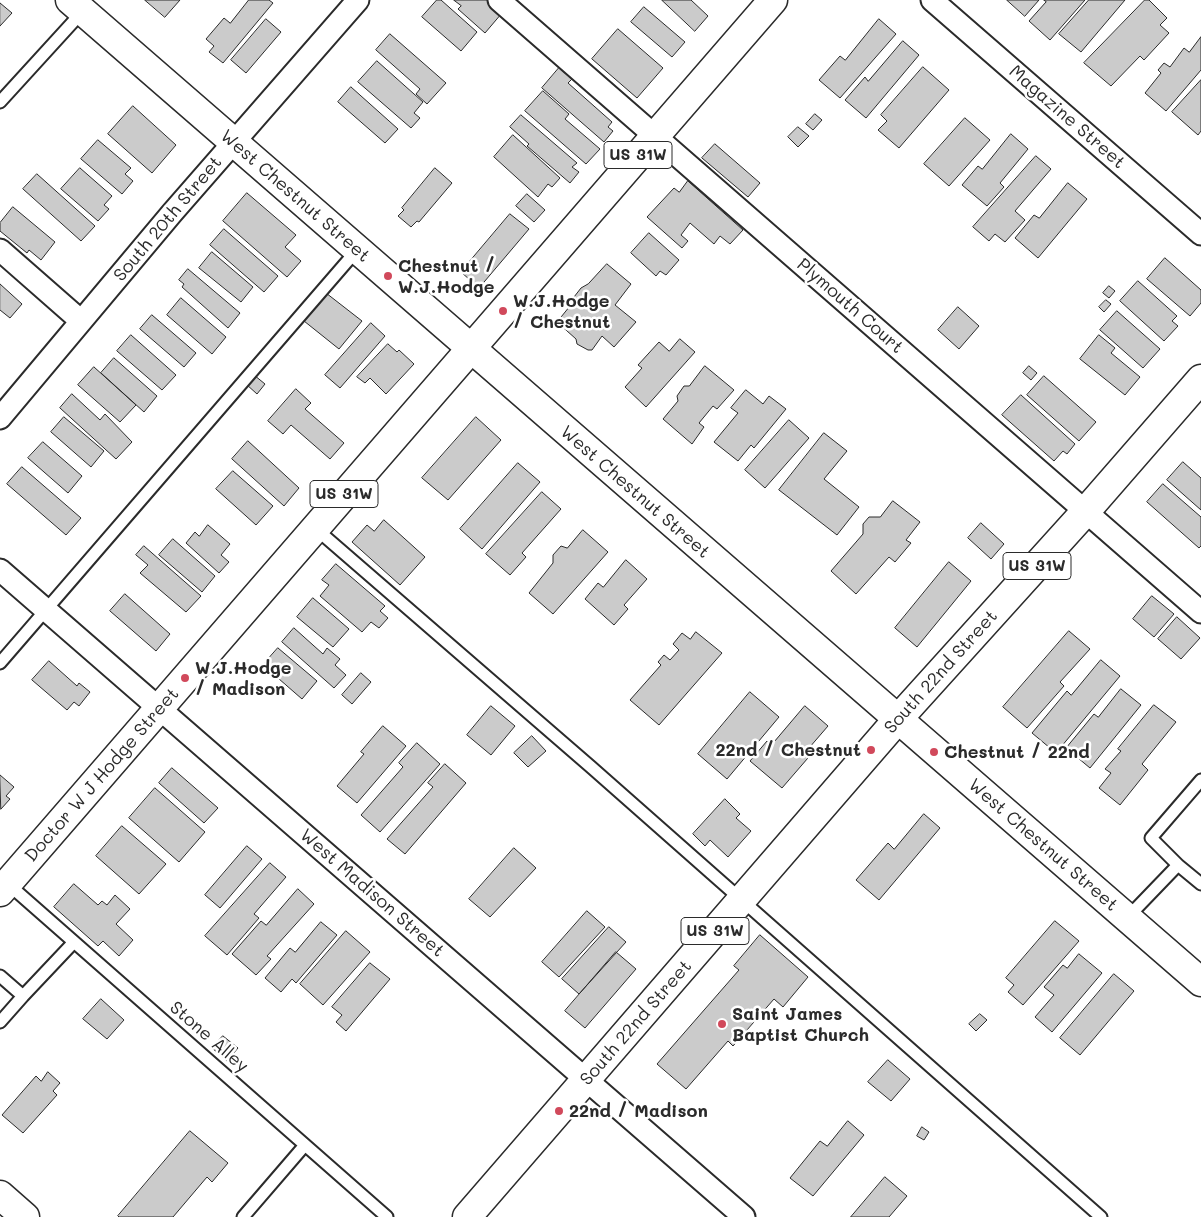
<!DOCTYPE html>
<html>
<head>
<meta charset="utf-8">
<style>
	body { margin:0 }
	canvas { display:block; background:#fff }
</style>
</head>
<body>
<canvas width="1201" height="1217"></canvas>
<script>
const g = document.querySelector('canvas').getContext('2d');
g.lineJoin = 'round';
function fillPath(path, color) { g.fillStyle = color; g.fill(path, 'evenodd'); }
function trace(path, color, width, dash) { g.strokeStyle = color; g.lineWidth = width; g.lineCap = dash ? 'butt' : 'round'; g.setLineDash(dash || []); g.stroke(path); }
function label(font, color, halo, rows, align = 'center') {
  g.font = font + ' Mali,sans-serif'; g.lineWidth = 5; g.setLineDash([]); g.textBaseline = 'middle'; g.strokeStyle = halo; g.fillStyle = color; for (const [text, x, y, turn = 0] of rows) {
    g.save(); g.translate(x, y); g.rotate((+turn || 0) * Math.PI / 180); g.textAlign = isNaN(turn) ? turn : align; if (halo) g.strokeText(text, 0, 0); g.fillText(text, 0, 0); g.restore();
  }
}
const building = new Path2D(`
	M145,0H180L165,17Z
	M249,0H269L273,3L223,63L209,52L214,46L206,39L224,18L230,23Z
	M437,0H441L477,32L461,51L422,17Z
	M454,0H488L502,13L485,33L458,9L461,6Z
	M662,0H691L708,16L695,31Z
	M1007,0H1039L1025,16Z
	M1044,0H1085L1050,40L1029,21L1046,2Z
	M1089,0H1125L1081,52L1059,34Z
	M1145,0H1149L1167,18L1160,25L1169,33L1144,60L1140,56L1111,86L1084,63Z
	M0,3L12,13L0,26Z
	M644,7L685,42L672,57L631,22Z
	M266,19L281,32L246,73L231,60Z
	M879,19L896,34L840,98L819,80L840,56L845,60Z
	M618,29L663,68L637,98L592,59Z
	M390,34L446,83L427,104L416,94L420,89L376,50Z
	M1201,37V70L1166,111L1145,93L1161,73L1158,70L1164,63L1170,67L1184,48L1189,52Z
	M903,41L919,55L866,118L845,100L865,77L868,81Z
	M377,61L423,102L414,113L420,118L411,128L358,82Z
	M923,67L949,90L899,148L878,130L887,121L881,115Z
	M559,68L572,79L568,83L612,122L608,127L613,131L604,142L542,88Z
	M1201,80V131L1198,135L1172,112Z
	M351,87L398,129L385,143L338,102Z
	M543,91L569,114L565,119L600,149L586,164L525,111Z
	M133,106L176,145L152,173L108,134Z
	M815,114L822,120L813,130L806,124Z
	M521,115L577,163L572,167L579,172L570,183L527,146L529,144L510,127Z
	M965,118L990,140L949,186L924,164Z
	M798,127L809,136L798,147L788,137Z
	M1011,134L1028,149L1000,183L1004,187L987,206L962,185L978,166L982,169Z
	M513,135L560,178L552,187L548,184L538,197L494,157Z
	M98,140L131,168L125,174L133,181L122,194L81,159Z
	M715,144L760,183L748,197L702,158Z
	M1036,156L1051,169L1015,211L1025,220L1005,242L995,234L989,241L973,227Z
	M80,168L112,196L104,205L109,209L98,221L61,189Z
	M435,168L452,183L419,222L417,221L411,227L398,216L404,210L402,208Z
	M37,174L95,226L81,241L23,189Z
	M688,181L743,230L730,244L720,236L714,244L690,223L681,235L688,241L682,248L647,217L674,188L679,192Z
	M1068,183L1087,199L1038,258L1015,238L1034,215L1039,218Z
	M247,193L296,235L285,247L301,261L287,277L223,221Z
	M527,194L545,210L534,222L516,206Z
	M13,207L55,242L41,260L29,250L27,253L0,231V223Z
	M510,214L529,229L479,288L461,272Z
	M224,229L278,276L264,292L210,245Z
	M649,233L679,260L666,275L660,271L656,276L631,253Z
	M212,252L253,287L241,302L199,268Z
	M1165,258L1201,290V303L1190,316L1147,279Z
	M607,264L631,284L615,305L636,322L614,347L602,336L592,350H588L577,344L576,339L557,322L574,301V297L581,288L588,284Z
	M188,269L240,313L228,328L182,287L184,284L179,280Z
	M1138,281L1177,316L1172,321L1178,326L1164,341L1120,301Z
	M0,284L22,304L10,318L0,310Z
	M1109,286L1115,291L1109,298L1103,293Z
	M326,293L362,321L339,349L304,321Z
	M181,298L226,337L212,354L167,315Z
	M1106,300L1111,304L1104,312L1099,307Z
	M958,307L979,326L959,349L938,330Z
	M1117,311L1160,349L1143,368L1100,330Z
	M152,315L196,353L184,367L140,329Z
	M371,323L385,336L340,388L325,375Z
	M131,335L176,375L162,390L117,351Z
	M1099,335L1115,348L1111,353L1140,377L1125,395L1080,359Z
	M680,339L695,352L646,407L625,387L642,368L638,365L659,342L669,351Z
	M388,344L397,352L399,350L414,364L386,394L370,378L365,383L357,377Z
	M114,358L157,396L144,412L101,373Z
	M705,366L734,390L717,409L713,406L699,423L704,427L692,444L663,419L678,401L677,396L684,386H689Z
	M1029,366L1037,373L1031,380L1023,373Z
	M94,367L136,405L120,422L78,385Z
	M254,375L265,384L257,394L246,384Z
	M1044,376L1096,422L1079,441L1027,395Z
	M296,389L311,403L305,409L344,443L330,459L291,425L283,434L268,421Z
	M746,390L763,404L769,396L786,409L754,448L751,445L738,461L714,442L738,413L731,408Z
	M72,394L100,420L105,414L132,442L116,459L60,408Z
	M1021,395L1075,444L1067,454L1063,451L1054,461L1002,415Z
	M64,417L104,451L91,467L51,432Z
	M476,417L501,440L448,500L422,478Z
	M789,420L809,438L765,488L745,470Z
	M824,433L847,451L824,479L859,507L837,535L779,490Z
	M248,441L299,488L284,506L232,459Z
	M43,442L82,476L68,493L28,458Z
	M1183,462L1201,478V510L1167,480Z
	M518,463L540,482L482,549L460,529Z
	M22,467L81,518L66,535L7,484Z
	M233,471L273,506L256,525L216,489Z
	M1163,484L1201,517V546L1199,548L1147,502Z
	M542,492L561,509L522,553L526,557L510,575L486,554Z
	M893,501L920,522L906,540L911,543L895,562L889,557L856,594L831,571L863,534V524L869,517H880Z
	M384,520L425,557L400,585L352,542L367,525L374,531Z
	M981,523L1004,544L991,559L968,538Z
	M208,525L230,544L221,555L229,562L219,573L186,543L195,532L199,536Z
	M583,530L608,552L553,614L529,593L553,563V555L561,546L567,548Z
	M173,539L215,576L202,592L159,555Z
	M144,546L201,596L186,612L140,573L148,565L136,555Z
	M626,560L647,579L624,605L628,609L614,625L585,599L598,583L603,587Z
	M949,562L971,581L917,647L895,628Z
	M336,564L385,606L380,611L388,618L379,628L371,622L362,632L320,596L329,585L322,580Z
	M125,594L170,634L156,651L110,611Z
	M1152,596L1174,614L1154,637L1133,619Z
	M313,598L349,629L333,647L297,617Z
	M1177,617L1200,638L1181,659L1158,639Z
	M294,628L323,654L327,648L340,659L335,665L346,675L334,688L282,642Z
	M1069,631L1090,649L1060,682L1064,686L1027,728L1003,707Z
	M696,632L722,653L659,725L630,700L661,665L658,662L664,655L670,660L679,650L673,644L682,633L690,639Z
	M278,648L317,681L302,699L263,665Z
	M1101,660L1120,676L1056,753L1032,733L1067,691L1071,695Z
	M49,661L77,686L79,683L90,692L79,706L74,702L67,710L32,680Z
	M361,673L371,682L352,704L342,695Z
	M1121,689L1141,705L1090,768L1066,748L1094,714L1098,717Z
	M750,692L779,717L727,779L698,754Z
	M1154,705L1176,722L1142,764L1148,770L1120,805L1099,788L1111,773L1105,769L1121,751L1118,749Z
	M491,706L515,726L491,755L467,735Z
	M805,706L828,726L809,748L814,751L782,788L750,761L767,741L771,745Z
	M383,726L406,746L357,803L337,786L364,754L361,752Z
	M532,736L546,751L528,767L514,753Z
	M417,743L440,764L380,832L361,815L403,767L399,763Z
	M445,764L466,783L405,854L387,839L433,787L428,783Z
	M172,768L218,808L204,823L159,783Z
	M0,775L14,787L6,796L10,799L1,809Z
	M155,788L205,832L179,862L129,818Z
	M725,799L740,814L736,818L751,831L728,857L710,840L705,846L693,834Z
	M924,814L940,828L879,900L856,880L888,843L894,849Z
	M122,826L166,864L139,894L96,856Z
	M247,846L262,859L220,908L205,895Z
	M514,848L536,868L490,917L469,899Z
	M270,863L286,877L254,914L259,918L227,955L205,936Z
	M74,884L98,905L102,901L107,905L115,895L130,909L116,924L133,940L119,956L103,941L98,946L54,907Z
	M298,889L314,904L267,956L271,959L256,975L232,954L261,921L266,925Z
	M587,911L605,927L559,977L542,962Z
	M1055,921L1079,941L1023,1005L1008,992L1014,985L1006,978Z
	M321,922L337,935L296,983L292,979L281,992L265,978L290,948L295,952Z
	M609,927L626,942L579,994L562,979Z
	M346,931L370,952L323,1005L300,984Z
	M760,935L808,977L783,1007L774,999L733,1046L728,1041L686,1089L657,1064L739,970L734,966Z
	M616,952L636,969L585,1028L565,1011Z
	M1079,954L1102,973L1052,1032L1035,1017L1054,995L1044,987L1063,965L1067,968Z
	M370,963L390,979L346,1031L336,1022L342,1015L332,1007Z
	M1114,974L1134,991L1080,1055L1060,1038Z
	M101,999L124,1020L107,1039L83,1019Z
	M980,1014L987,1020L976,1031L969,1024Z
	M223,1036L238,1048L227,1061L212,1048Z
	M888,1060L910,1079L891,1101L868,1082Z
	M48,1072L60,1083L53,1091L57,1095L23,1133L2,1115L36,1076L41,1081Z
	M848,1121L864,1135L813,1196L790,1178L820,1141L827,1146Z
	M922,1127L929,1132L924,1140L917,1136Z
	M190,1131L228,1163L212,1182L207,1177L173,1217H119L118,1216Z
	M885,1177L907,1196L889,1217H851Z`);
const service = new Path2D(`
	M0,102L83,11
	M315,528L591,767L1101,1217
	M0,663L357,250
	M1178,865L1151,838L1201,780
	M7,883L387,1217
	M1127,918L1178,865L1201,884
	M0,976L23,996L0,1022
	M23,996L74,942
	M243,1217L305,1145`);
const minor = new Path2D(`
	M499,0L1201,612
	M932,0L1201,234
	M0,250L81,321
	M0,418L172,213L358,0
	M0,570L744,1217`);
const secondary = new Path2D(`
	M70,0L1201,982
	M0,1195L25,1217`);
const primary = new Path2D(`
	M0,892L773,0
	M467,1217L898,719L1086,511L1201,379`);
const markers = [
	[388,276,5,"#d1495b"],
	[503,311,5,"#d1495b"],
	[185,678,5,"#d1495b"],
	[871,750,5,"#d1495b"],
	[934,752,5,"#d1495b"],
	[722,1024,5,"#d1495b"],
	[559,1111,5,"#d1495b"]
];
const shields = [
	[638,155,68],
	[344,494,68],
	[1037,566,68],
	[715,931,68]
];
const shieldNames = [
	["US 31W",638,155],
	["US 31W",344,494],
	["US 31W",1037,566],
	["US 31W",715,931]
];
const streetNames = [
	["Magazine Street",1067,117,41],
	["West Chestnut Street",295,196,41],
	["South 20th Street",168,219,-50],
	["Plymouth Court",850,306,41],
	["West Chestnut Street",635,492,41],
	["South 22nd Street",941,672,-48],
	["Doctor W J Hodge Street",102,775,-49],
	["West Chestnut Street",1043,845,41],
	["West Madison Street",372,893,41],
	["South 22nd Street",636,1023,-49],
	["Stone Alley",209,1037,41]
];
const poiNames = [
	["Chestnut /",398,266],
	["W.J.Hodge",398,287],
	["W.J.Hodge",513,301],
	["/ Chestnut",513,322],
	["W.J.Hodge",195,668],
	["/ Madison",195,689],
	["22nd / Chestnut",861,750,"right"],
	["Chestnut / 22nd",944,752],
	["Saint James",732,1014],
	["Baptist Church",732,1035],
	["22nd / Madison",569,1111]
];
fillPath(building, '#cbcbcb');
trace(building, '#2b2b2b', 1);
trace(service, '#2b2b2b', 15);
trace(minor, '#2b2b2b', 25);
trace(secondary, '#2b2b2b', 31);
trace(primary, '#2b2b2b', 31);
trace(service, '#fff', 11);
trace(minor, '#fff', 21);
trace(secondary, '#fff', 28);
trace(primary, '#fff', 28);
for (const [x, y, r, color] of markers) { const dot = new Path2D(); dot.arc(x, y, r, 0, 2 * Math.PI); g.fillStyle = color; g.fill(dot); trace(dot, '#fff', 2); }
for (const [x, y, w] of shields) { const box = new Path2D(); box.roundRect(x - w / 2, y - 13.5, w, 27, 4); g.fillStyle = '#fff'; g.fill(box); trace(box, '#2b2b2b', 1); }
label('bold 16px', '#2b2b2b', null, shieldNames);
label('18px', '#2b2b2b', '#fff', streetNames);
label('bold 18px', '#2b2b2b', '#fff', poiNames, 'left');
</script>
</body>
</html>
